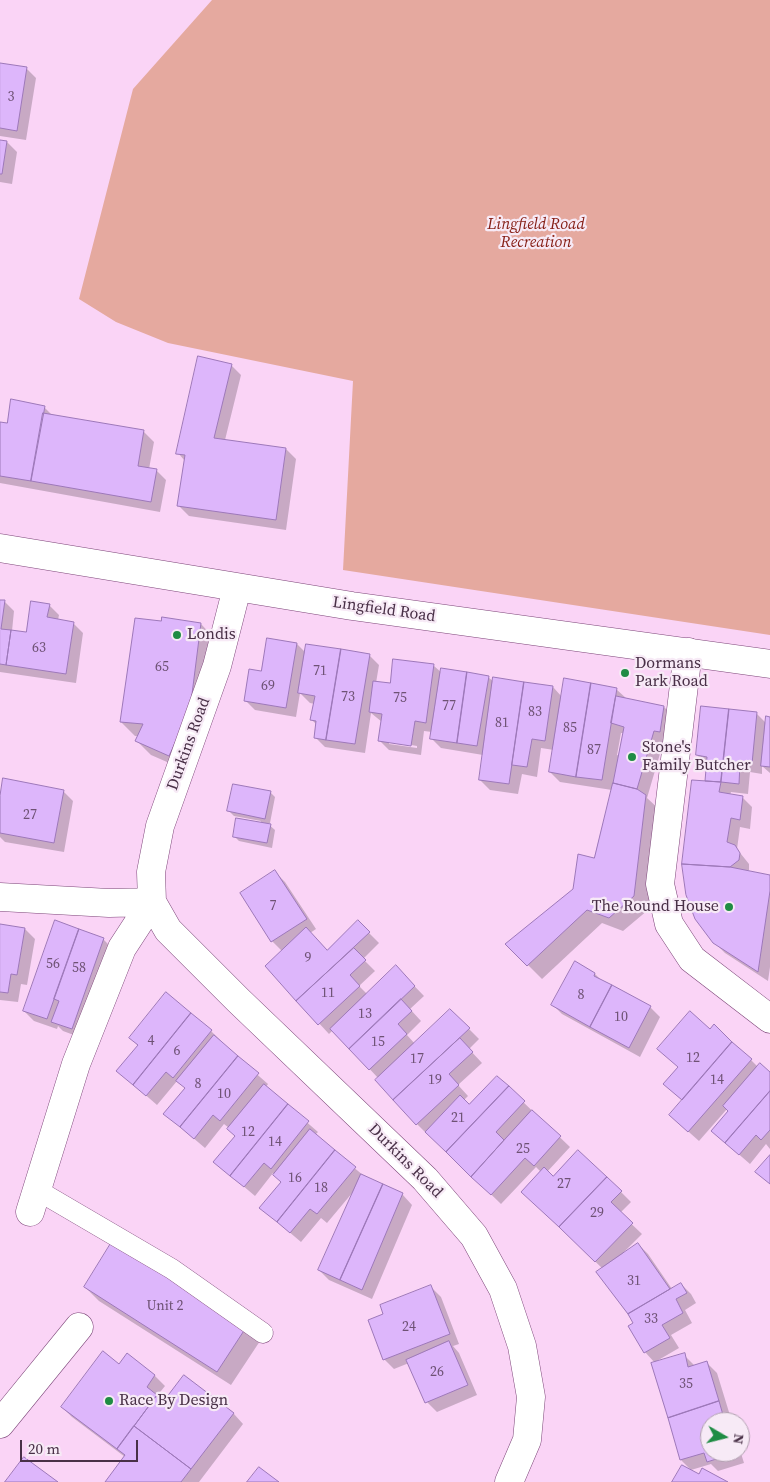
<!DOCTYPE html>
<html>
<head>
<meta charset="utf-8">
<style>
	body { margin:0 }
	#map { position:relative; width:770px; height:1482px; overflow:hidden; background:#fad4f6; font-family:"Source Serif 4",serif }
	canvas { display:block }
	.north { position:absolute; left:700px; top:1412px; width:50px; height:50px; box-sizing:border-box; background:#f7eaf6; border:1px solid #b1a0b0; border-radius:50%; rotate:98deg; font-size:14px; font-weight:700; line-height:20px; text-align:center; color:#493047 }
	.north::after { content:''; display:block; margin:auto; width:18px; height:22px; background:#1f8c44; clip-path:polygon(50% 0,100% 100%,50% 72%,0 100%) }
	.scale { position:absolute; left:20px; top:1440px; width:118px; height:22px; box-sizing:border-box; border:2px solid #493047; border-top:0; padding-left:6px; font-size:15px; line-height:18px; white-space:nowrap; color:#493047; -webkit-text-stroke:4px #f7eaf6; paint-order:stroke }
</style>
</head>
<body>
<div id="map">
<canvas width="770" height="1482"></canvas>
<div class="north">N</div>
<div class="scale">20 m</div>
</div>
<script>
const g = document.querySelector('canvas').getContext('2d');
g.lineJoin = 'round';
function fillPath(path, color) { g.fillStyle = color; g.fill(path, 'evenodd'); }
function trace(path, color, width, dash) { g.strokeStyle = color; g.lineWidth = width; g.lineCap = dash ? 'butt' : 'round'; g.setLineDash(dash || []); g.stroke(path); }
function label(font, color, halo, rows, align = 'center') {
  g.font = font + ' "Source Serif 4",serif'; g.lineWidth = 4.5; g.setLineDash([]); g.textBaseline = 'middle'; g.strokeStyle = halo; g.fillStyle = color; for (const [text, x, y, turn = 0] of rows) {
    g.save(); g.translate(x, y); g.rotate((+turn || 0) * Math.PI / 180); g.textAlign = isNaN(turn) ? turn : align; if (halo) g.strokeText(text, 0, 0); g.fillText(text, 0, 0); g.restore();
  }
}
const green = new Path2D(`
	M212,0H770V635L343,570L353,381L168,343L116,322L79,299L133,89Z`);
const shadow = new Path2D(`
	M0,64L26,68L36,78L26,140L0,136Z
	M0,141L7,142L17,152L12,184L0,182Z
	M231,365L241,375L225,440L286,449L296,459L286,530L189,516L179,506L185,461L178,453Z
	M44,407L53,416L144,432L154,442L149,469L156,470L166,480L160,512L0,483V423L8,425Z
	M0,601H4L14,611L12,631L27,633L49,605L59,615L58,620L73,623L83,633L76,683L0,672Z
	M201,624L215,639L183,769L151,755L137,741L139,736H135L121,722Z
	M268,639L297,644L306,653L369,655L379,665L376,683L391,685L395,660L434,666L442,673L488,677L494,682V679L553,687L562,697L616,689L627,699L664,707L674,717L664,740L647,798L660,810L648,910L623,931L602,923L542,979L507,944L575,890L595,859L612,790L560,782L550,772L554,750L541,748L537,777L522,774L518,794L490,790L480,780L483,755L441,748L431,738L432,732L424,731L421,755L389,750L379,740L382,722L371,713L365,753L325,747L315,737L317,725L312,720L315,704L310,703L300,693L296,717L255,710L245,700L262,673ZM621,733H624L620,756L617,755ZM389,741L417,746V748L389,744Z
	M756,713L766,723L770,718V773L762,766V774L750,772L748,794L731,792L730,795L742,797L752,807L750,829L740,827L737,849L749,864V870L746,872L770,877V967L768,981L725,953L714,942L706,782L707,765L697,755Z
	M63,791L73,801L64,852L5,842L0,837V803Z
	M270,792L275,797L270,823H267L275,830L272,848L239,841L234,836L260,823L261,821L234,816L229,811Z
	M275,872L285,882L316,929L310,933L328,951L358,922L379,943L363,959L375,971L359,986L367,994L396,967L424,996L410,1009L421,1021L407,1035L415,1044L450,1010L479,1039L469,1049L482,1063L458,1085L468,1096L464,1100L470,1106L497,1077L570,1147L547,1172L553,1177L621,1192L631,1202L620,1213L642,1234L623,1253V1255L638,1244L648,1254L672,1289L681,1284L691,1294L696,1303L685,1310L692,1323L671,1335L679,1348L655,1362L684,1355L695,1366L707,1363L717,1373L732,1422H710V1452H740V1450L744,1463L718,1471L711,1464L691,1470L681,1460L652,1364L655,1363L645,1352L635,1324L598,1273L603,1269L533,1202L541,1172L536,1167L501,1204L428,1133L427,1134L417,1124L377,1080L379,1079L333,1030L329,1034L266,966L282,951L272,941Z
	M0,925L25,929L35,939L27,985L21,984L18,1002L0,1000Z
	M103,939L113,949L82,1038L63,1031L58,1026L57,1029L34,1021L24,1011Z
	M595,974L603,982L650,1007L660,1017L640,1057L562,1014L552,1004Z
	M710,1030L751,1060L758,1067L770,1074V1149L766,1144L750,1164L712,1131L729,1112L727,1109L699,1141L681,1125L683,1101L664,1084Z
	M211,1031L221,1041L220,1042L268,1084L266,1087L318,1132L315,1135L364,1176L402,1194L412,1205L372,1299L329,1280L319,1270L353,1192L327,1223L321,1218L301,1242L261,1208L283,1182L273,1173L255,1196L215,1162L236,1137L229,1128L224,1124L205,1148L165,1114L186,1088L177,1081L157,1105L118,1071L138,1046L131,1038Z
	M114,1242L260,1341L231,1385L99,1301L85,1287Z
	M431,1287L441,1297L459,1344L453,1346L459,1353L477,1395L437,1412L427,1402L409,1363L394,1369L384,1359L385,1314Z
	M127,1355L155,1376L165,1386L157,1396L165,1402L184,1376L234,1414L243,1424L199,1482H106L125,1457L72,1417L62,1407L120,1365Z`);
const building = new Path2D(`
	M0,63L27,67L17,131L0,128Z
	M0,140L7,141L2,174H0Z
	M198,356L232,364L214,438L286,448L276,520L177,506L185,455L176,454Z
	M11,399L45,406L31,481L0,476V422L7,423Z
	M43,413L144,430L138,466L157,469L151,502L31,481Z
	M0,600H5L1,629L11,630L6,665L0,664Z
	M31,601L50,604L47,617L74,622L66,674L6,665L11,630L26,632Z
	M162,617L201,623L190,710L169,756L135,741L143,724L120,722L135,618L161,621Z
	M267,638L297,643L286,708L244,701L249,669L261,671Z
	M306,644L341,649L326,740L314,738L316,721L310,720L315,696L298,693Z
	M341,649L370,654L355,744L326,740Z
	M393,659L434,664L426,723L415,721L411,746L378,741L382,714L369,712L373,681L390,683Z
	M441,668L467,672L457,743L430,739Z
	M467,672L489,676L477,746L457,743Z
	M493,677L524,682L509,784L479,780Z
	M564,678L591,683L576,777L549,772Z
	M524,682L553,686L545,741L532,739L527,767L512,765Z
	M591,683L617,688L602,780L576,777Z
	M616,696L664,706L660,732L654,731L637,789L613,783L624,727L611,723Z
	M701,706L729,709L721,782L705,781L707,757L696,755Z
	M729,709L757,712L752,764L740,763L739,784L721,782Z
	M766,716L770,717V767L761,766Z
	M3,778L64,790L54,843L0,833V796Z
	M692,780L721,782L719,792L743,796L740,820L731,818L727,842L735,845L740,853L739,860L730,867L682,864Z
	M613,783L637,789L646,795L634,896L609,918L587,910L527,966L505,944L573,889L578,854L594,858Z
	M233,784L271,791L265,819L227,811Z
	M236,818L271,824L267,843L233,837Z
	M682,864L730,867L770,875V891L758,972L713,943L695,919L686,895Z
	M275,870L307,919L271,942L240,893Z
	M55,920L79,929L47,1019L23,1011Z
	M358,920L370,932L296,1001L265,966L306,927L327,950Z
	M0,924L25,928L17,975L11,974L8,993L0,992Z
	M79,929L104,938L72,1029L51,1022L59,1001L54,999Z
	M354,948L366,960L350,975L360,986L318,1025L296,1001Z
	M575,961L595,973L594,976L612,985L590,1027L551,1005Z
	M396,965L415,986L349,1049L330,1029Z
	M612,985L651,1006L629,1048L590,1027Z
	M166,992L191,1013L133,1085L116,1071L138,1045L129,1038Z
	M401,999L412,1011L398,1024L407,1034L369,1070L349,1049Z
	M450,1009L470,1028L393,1100L375,1080Z
	M690,1011L710,1029L714,1024L732,1042L682,1100L663,1084L678,1067L657,1049Z
	M191,1013L212,1030L173,1078L166,1072L146,1096L133,1085Z
	M214,1035L238,1056L180,1127L163,1114L185,1088L176,1081Z
	M460,1038L473,1052L449,1074L459,1085L416,1125L393,1100Z
	M732,1042L752,1059L688,1132L669,1115Z
	M238,1056L259,1073L220,1121L213,1115L194,1139L180,1127Z
	M760,1063L770,1072V1091L725,1143L711,1131L728,1111L723,1106Z
	M497,1076L509,1086L446,1152L425,1132L460,1095L469,1104Z
	M264,1084L288,1104L230,1176L213,1162L235,1136L227,1129Z
	M509,1086L525,1101L496,1132L504,1140L471,1177L446,1152Z
	M770,1091V1130L761,1140L756,1135L739,1155L725,1143Z
	M288,1104L309,1121L271,1169L264,1163L244,1187L230,1176Z
	M532,1110L561,1136L534,1166L525,1158L491,1195L471,1177Z
	M310,1129L335,1150L277,1222L259,1208L281,1182L273,1175Z
	M335,1150L356,1167L317,1214L310,1209L290,1233L277,1222Z
	M578,1150L607,1177L559,1227L521,1192L544,1167L553,1176Z
	M770,1155V1184L755,1172Z
	M361,1174L383,1184L340,1280L318,1270Z
	M607,1177L622,1191L611,1202L633,1223L595,1262L559,1227Z
	M383,1184L403,1193L362,1290L340,1280Z
	M113,1240L247,1326L217,1372L84,1287Z
	M638,1243L670,1289L628,1314L596,1272Z
	M681,1283L687,1293L676,1299L683,1313L662,1325L670,1338L644,1353L628,1326L633,1323L628,1314Z
	M431,1285L450,1334L383,1360L368,1320L383,1314L380,1305Z
	M449,1341L468,1385L425,1403L406,1360Z
	M103,1351L119,1364L127,1353L155,1375L147,1387L157,1395L117,1449L61,1407Z
	M685,1353L688,1367L707,1361L719,1401L668,1418L651,1363Z
	M184,1375L234,1413L191,1469L134,1426L157,1395L164,1400Z
	M719,1401L725,1422H710V1452H734L735,1453L707,1462L704,1453L680,1460L668,1418Z
	M134,1426L191,1469L181,1482H105L125,1455L117,1449Z
	M24,1457L58,1482H5Z
	M682,1465L699,1474L702,1468L728,1482H672Z
	M259,1467L279,1482H247Z`);
const lane = new Path2D(`
	M37,1190L172,1269L263,1333`);
const street = new Path2D(`
	M688,652L660,884L669,924L692,959L770,1019
	M0,897L109,903L152,902L168,930L238,1000L425,1179L474,1236L503,1289L522,1346L531,1397L527,1440L509,1482
	M30,1212L76,1064L122,948L152,902L151,872L160,826L217,666L237,588
	M0,1424L79,1327`);
const secondary = new Path2D(`
	M0,548L352,606L770,664`);
const markers = [
	[177,635,5,"#1f8c44"],
	[625,673,5,"#1f8c44"],
	[632,757,5,"#1f8c44"],
	[729,907,5,"#1f8c44"],
	[109,1401,5,"#1f8c44"]
];
const numberNames = [
	["3",11,97],
	["63",39,648],
	["65",162,667],
	["71",320,671],
	["69",268,686],
	["73",348,697],
	["75",400,698],
	["77",449,706],
	["83",535,712],
	["81",502,723],
	["85",570,728],
	["87",594,750],
	["27",30,815],
	["7",273,906],
	["9",308,958],
	["56",53,964],
	["58",79,968],
	["11",328,993],
	["8",581,995],
	["13",365,1014],
	["10",621,1017],
	["4",151,1041],
	["15",378,1042],
	["6",177,1051],
	["12",693,1058],
	["17",417,1059],
	["19",435,1080],
	["14",717,1080],
	["8",198,1084],
	["10",224,1094],
	["21",458,1118],
	["12",248,1132],
	["14",275,1142],
	["25",523,1149],
	["16",295,1178],
	["27",564,1184],
	["18",321,1188],
	["29",597,1213],
	["31",634,1281],
	["Unit 2",165,1306],
	["33",651,1319],
	["24",409,1327],
	["26",437,1372],
	["35",686,1384]
];
const parkNames = [
	["Lingfield Road",536,225],
	["Recreation",536,243]
];
const streetNames = [
	["Lingfield Road",384,610,8],
	["Durkins Road",189,744,-70],
	["Durkins Road",405,1161,45]
];
const poiNames = [
	["Londis",187,635],
	["Dormans",635,664],
	["Park Road",635,682],
	["Stone's",642,748],
	["Family Butcher",642,766],
	["The Round House",719,907,"right"],
	["Race By Design",119,1401]
];
fillPath(green, '#e5a99f');
fillPath(shadow, '#0003');
fillPath(building, '#ddb6fb');
trace(building, '#9d78b9', 1);
trace(lane, '#7c4578', 21);
trace(street, '#7c4578', 29);
trace(secondary, '#7c4578', 29);
trace(lane, '#fff', 20);
trace(street, '#fff', 28);
trace(secondary, '#fff', 28);
for (const [x, y, r, color] of markers) { const dot = new Path2D(); dot.arc(x, y, r, 0, 2 * Math.PI); g.fillStyle = color; g.fill(dot); trace(dot, '#f7eaf6', 2); }
label('14px', '#6e5274', null, numberNames);
label('italic 16px', '#851d14', '#f7eaf6', parkNames);
label('16px', '#493047', '#f7eaf6', streetNames);
label('16px', '#493047', '#f7eaf6', poiNames, 'left');
</script>
</body>
</html>
